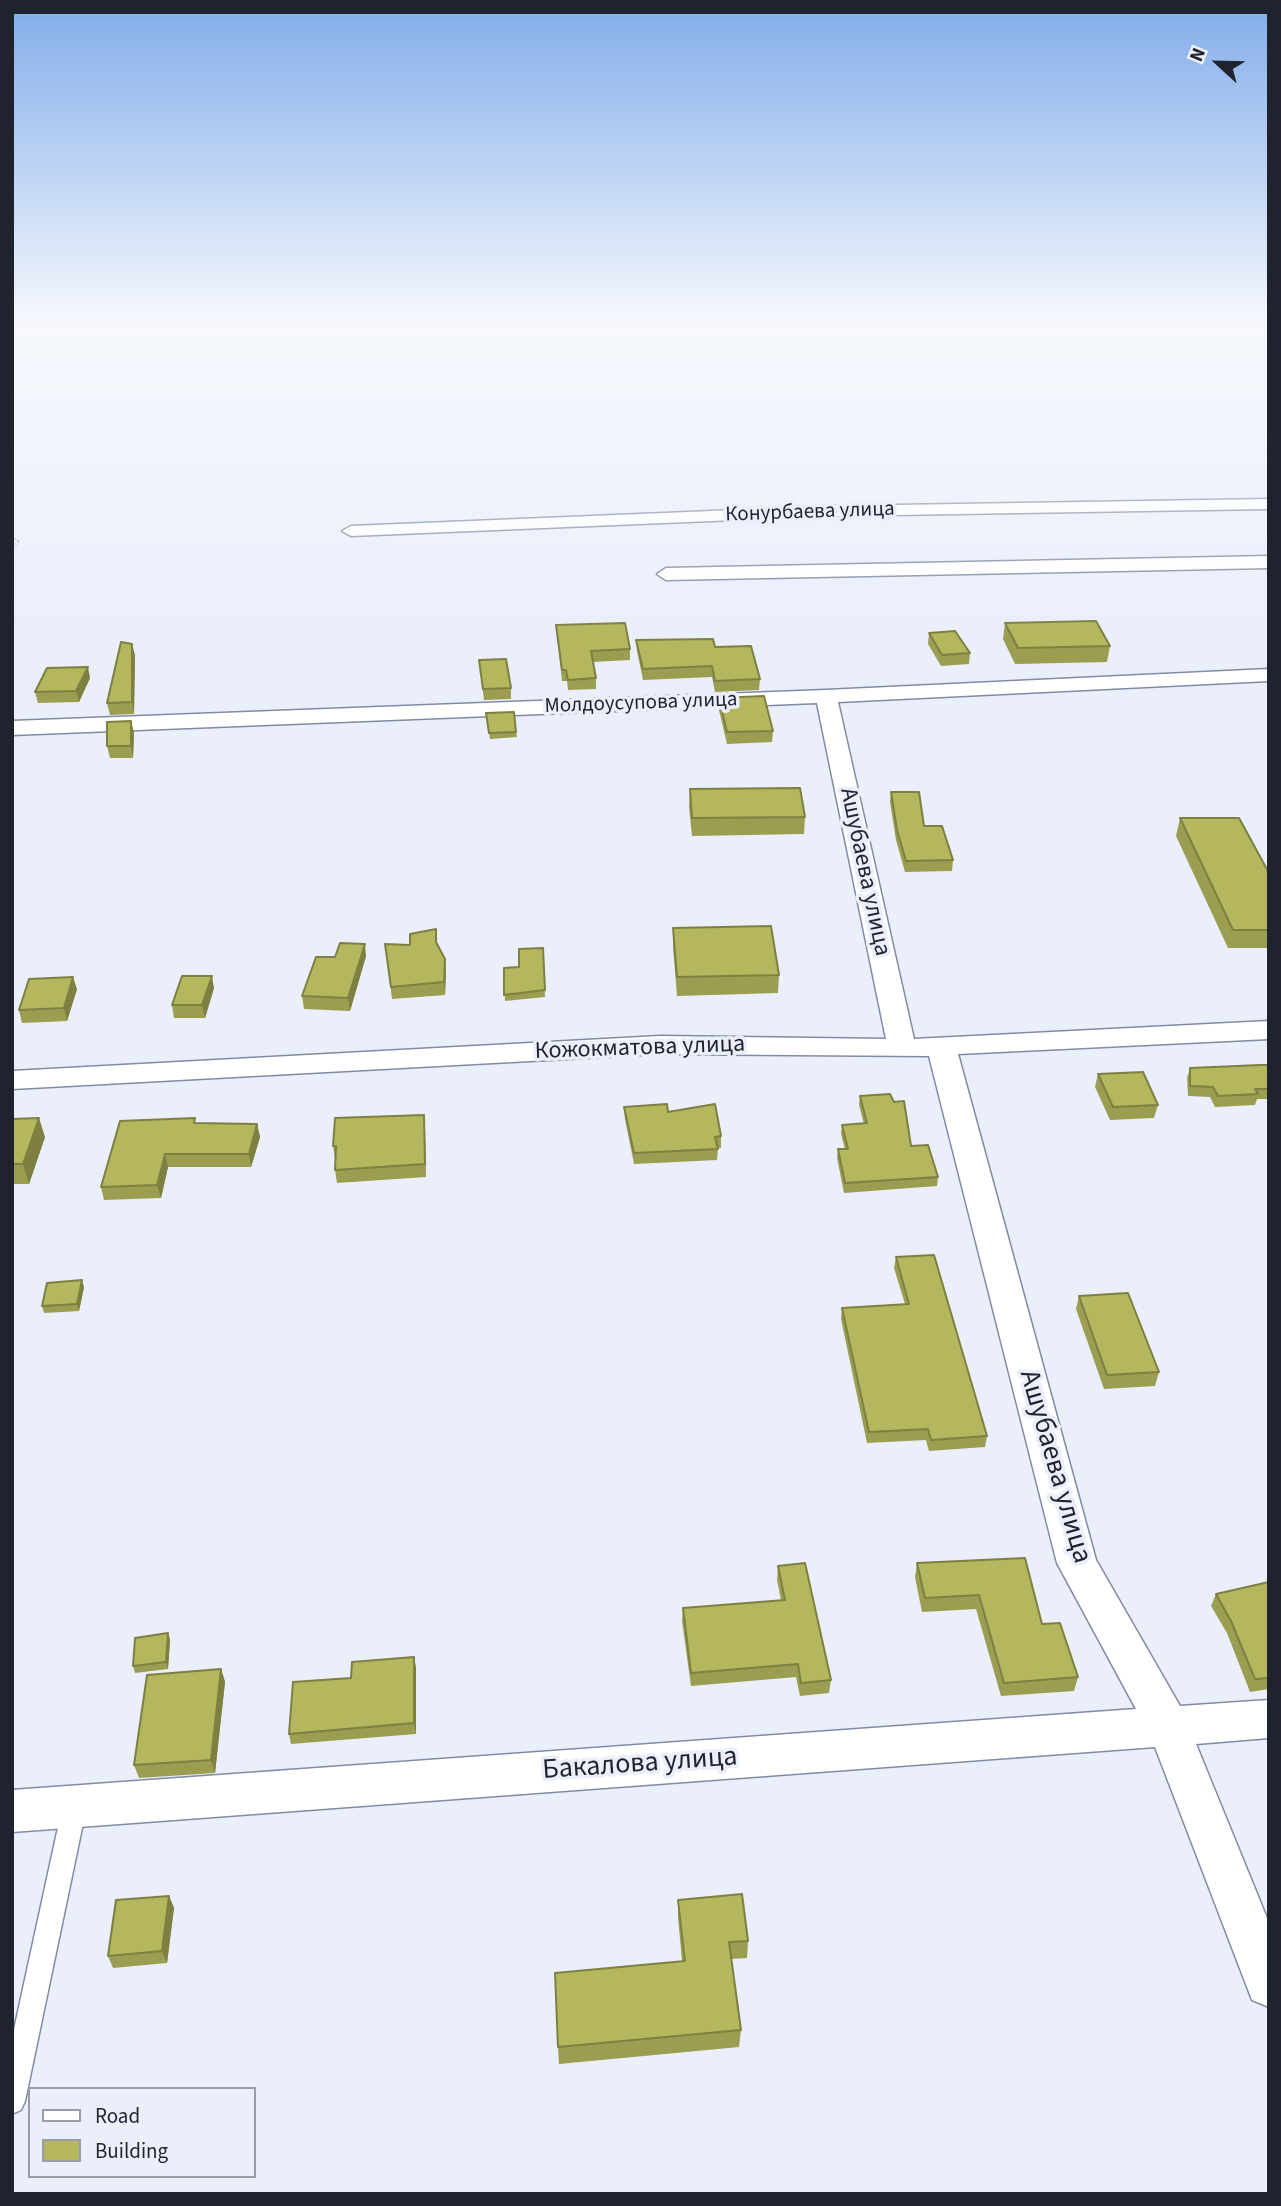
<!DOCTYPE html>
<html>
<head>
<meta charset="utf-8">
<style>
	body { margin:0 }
	#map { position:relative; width:1281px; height:2206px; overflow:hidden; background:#eaeffb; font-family:"Source Sans 3",sans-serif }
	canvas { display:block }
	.frame { position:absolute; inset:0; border:14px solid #1f232e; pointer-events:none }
	.legend { position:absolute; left:28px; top:2087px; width:228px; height:91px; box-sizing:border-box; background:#eaeffb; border:2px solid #999da9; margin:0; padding:9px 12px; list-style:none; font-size:21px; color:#1f232e }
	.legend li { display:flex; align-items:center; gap:14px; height:35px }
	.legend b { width:35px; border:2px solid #999da9 }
	.north { position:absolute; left:1183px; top:28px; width:70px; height:70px; -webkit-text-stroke:5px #eaeffb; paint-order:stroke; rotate:292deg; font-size:19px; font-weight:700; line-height:28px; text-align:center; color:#1f232e }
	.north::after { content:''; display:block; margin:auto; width:24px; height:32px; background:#1f232e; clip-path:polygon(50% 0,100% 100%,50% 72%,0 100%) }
</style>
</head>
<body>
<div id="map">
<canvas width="1281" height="2206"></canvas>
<div class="frame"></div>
<ul class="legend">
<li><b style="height:9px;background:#fff"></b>Road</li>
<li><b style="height:19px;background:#b4b75d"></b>Building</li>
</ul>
<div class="north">N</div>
</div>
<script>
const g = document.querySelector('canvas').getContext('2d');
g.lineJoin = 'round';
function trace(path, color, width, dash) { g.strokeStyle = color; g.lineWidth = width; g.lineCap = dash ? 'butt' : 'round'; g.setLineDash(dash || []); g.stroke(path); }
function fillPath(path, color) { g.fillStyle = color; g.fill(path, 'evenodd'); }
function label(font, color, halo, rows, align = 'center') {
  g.font = font + ' "Source Sans 3",sans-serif'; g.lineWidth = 7; g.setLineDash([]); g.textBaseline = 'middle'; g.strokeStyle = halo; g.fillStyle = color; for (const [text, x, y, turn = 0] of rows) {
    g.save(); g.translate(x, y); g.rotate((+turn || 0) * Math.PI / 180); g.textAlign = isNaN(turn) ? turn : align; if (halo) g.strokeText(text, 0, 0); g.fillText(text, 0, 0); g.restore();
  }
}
const path = new Path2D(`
	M12,537L18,541L12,549`);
const lane = new Path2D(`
	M74,1798L82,1801L86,1809L25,2101L21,2110L12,2114V2039L62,1809L66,1801Z`);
const street = new Path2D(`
	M1269,499V509L832,516L351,536L342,531L351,526L832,506Z
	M1269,556V568L666,580L657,574L666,568Z
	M1269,669V681L838,702L914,1039L1269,1021V1039L958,1054L1096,1560L1180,1706L1269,1700V1738L1196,1744L1269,1923V2007L1252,2000L1155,1747L12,1832V1790L1136,1709L1057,1563L929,1056L660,1054L12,1089V1071L660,1036L886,1039L817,703L12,735V721L826,690Z`);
const wall = new Path2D(`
	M1005,623L1110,646L1107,662L1015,664L1003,639Z
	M556,625L630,649V660L593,662L596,678V689L568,690L567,681H562Z
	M929,633L970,653L969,664L941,666L928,644Z
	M636,640L715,647L760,679L759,690L715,692L712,677L643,680L637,651Z
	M135,655L134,714L110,715L107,703Z
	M479,660L511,688V699L484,700Z
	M90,678L79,702L38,703L35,692Z
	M719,698L773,731L772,742L727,744L719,710Z
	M487,719L516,732L517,737L490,739Z
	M131,721L134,733L133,758H110L107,746Z
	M690,789L805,817L804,834L692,836L689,807Z
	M891,792L924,826L953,860L952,871L905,872L896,840L890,802Z
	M1180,818L1269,873V948H1228L1176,836Z
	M673,928L779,975L778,993L677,996L673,947Z
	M385,944H437L445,959L446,971L445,995L392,999Z
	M543,948L545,997L505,1001L504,968L519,967Z
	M366,956L350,1011L304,1009L302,996L335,957Z
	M214,988L205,1018H174L172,1005Z
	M77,989L67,1021L22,1023L19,1010Z
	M1269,1065V1099H1257L1255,1105L1215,1107L1210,1097L1188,1096L1187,1078L1190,1068Z
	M1098,1074L1158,1105L1154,1118L1110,1120L1095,1087Z
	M860,1096L911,1146L938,1177L937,1186L844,1193L837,1158L838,1149H845L841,1134L842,1125L864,1124L859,1105Z
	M624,1107L668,1112L721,1136V1148H718L717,1160L634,1164L625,1119Z
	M424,1115L426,1177L337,1183L335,1170V1159L333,1146Z
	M12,1119L45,1137L29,1184H12Z
	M196,1123L257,1124L260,1137L251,1167H168L161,1198L104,1200L101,1187Z
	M896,1257L987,1436L985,1447L929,1451L926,1440L867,1443L841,1319L842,1308L905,1304L894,1268Z
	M84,1287L79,1311L44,1313L42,1306Z
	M1079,1296L1159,1372L1155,1386L1104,1389L1076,1309Z
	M917,1563L1042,1624L1078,1677L1074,1691L1001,1696L976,1609L922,1612L915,1577Z
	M778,1566L831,1680L829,1693L800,1696L796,1677L691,1686L682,1621L683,1608L781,1600L777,1580Z
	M1269,1582V1689L1250,1692L1227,1633L1211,1606L1216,1594Z
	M168,1633L170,1640L168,1669L135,1673L133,1666Z
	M416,1667V1734L291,1744L289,1734L351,1678Z
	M221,1669L225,1682L215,1773L139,1778L134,1765Z
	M169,1896L174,1908L167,1963L113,1968L108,1956Z
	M678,1900L748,1941L747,1958L731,1959L741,2030L739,2047L559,2064L558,2047L682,1961L678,1917Z`);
const shadedWall = new Path2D(`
	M132,644L135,655L134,714L132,702Z
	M88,667L90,678L79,702L76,691Z
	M131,721L134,733L133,758L131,746Z
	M365,944L366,956L350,1011L348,998Z
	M445,959L446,971L445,995L444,982Z
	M212,976L214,988L205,1018L202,1005Z
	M73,977L77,989L67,1021L64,1008Z
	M424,1115L425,1128L426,1177L425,1164Z
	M39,1118L45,1137L29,1184L23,1164Z
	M257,1124L260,1137L251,1167L249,1154Z
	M165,1154L168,1167L161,1198L157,1185Z
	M82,1280L84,1287L79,1311L77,1304Z
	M168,1633L170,1640L168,1669L166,1662Z
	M414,1657L416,1667V1734L414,1723Z
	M221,1669L225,1682L215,1773L211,1760Z
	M169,1896L174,1908L167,1963L162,1951Z`);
const building = new Path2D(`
	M1096,621L1110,646L1018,648L1005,623Z
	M625,623L630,649L591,651L596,678L568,680L566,670H562L556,625Z
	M955,631L970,653L942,655L929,633Z
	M713,639L715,647L751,646L760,679L715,681L712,666L643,669L636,640Z
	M121,642L132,644V702L107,703Z
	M506,659L511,688L483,689L479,660Z
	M88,667L76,691L35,692L47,668Z
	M764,696L773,731L727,732L719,698Z
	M514,712L516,732L489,733L486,713Z
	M131,721V746H107V722Z
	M800,788L805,817L692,818L690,789Z
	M891,792H919L924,826H942L953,860L906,861L897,830Z
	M1180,818H1239L1269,873V930H1233Z
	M771,926L779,975L677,977L673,928Z
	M436,929V942L445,959L444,982L391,987L385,944L410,945V934Z
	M340,943L365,944L348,998L302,996L316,957H335Z
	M543,948L545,990L504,995V968L519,967V949Z
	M182,976H212L202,1005H172Z
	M73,977L64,1008L19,1010L29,979Z
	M1260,1065H1269V1089H1255L1258,1094L1218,1096L1213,1087L1190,1086V1068Z
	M1143,1072L1158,1105L1113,1107L1098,1074Z
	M890,1094L894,1102L904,1101L911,1146L928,1145L938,1177L845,1183L838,1149H848L842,1125L867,1123L860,1096Z
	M667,1104L668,1112L715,1104L721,1136L715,1137L718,1149L634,1153L624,1107Z
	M424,1115L425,1164L335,1170L336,1146H333L335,1118Z
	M39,1118L23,1164H12V1119Z
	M195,1118L194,1123L257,1124L249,1154H165L157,1185L101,1187L120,1121Z
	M934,1255L987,1436L931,1440L928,1429L869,1432L842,1308L909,1304L896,1257Z
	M82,1280L77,1304L42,1306L47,1283Z
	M1128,1293L1159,1372L1107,1375L1079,1296Z
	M1025,1558L1042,1624L1060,1623L1078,1677L1004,1683L979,1595L925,1598L917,1563Z
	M805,1563L831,1680L801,1683L798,1664L691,1673L683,1608L785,1600L778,1566Z
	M1269,1582V1678L1255,1679L1231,1621L1216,1594Z
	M168,1633L166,1662L133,1666L135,1638Z
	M414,1657V1723L289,1734L293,1682L351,1678L352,1662Z
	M221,1669L211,1760L134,1765L147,1675Z
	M742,1894L748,1941L729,1942L741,2030L558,2047L555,1973L685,1961L678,1900Z
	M169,1896L162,1951L108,1956L116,1900Z`);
const farStreetnames = [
	["Конурбаева улица",810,513,-2],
	["Молдоусупова улица",641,704,-2]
];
const streetNames = [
	["Ашубаева улица",864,872,78],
	["Кожокматова улица",640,1049,-2]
];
const nearStreetnames = [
	["Ашубаева улица",1054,1467,74],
	["Бакалова улица",640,1765,-4]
];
trace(lane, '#808ba5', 3);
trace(street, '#808ba5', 3);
trace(path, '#aaafba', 2.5, [1, 2.5]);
fillPath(lane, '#fff');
fillPath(street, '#fff');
fillPath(wall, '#9b9d50');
fillPath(shadedWall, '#7e8041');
fillPath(building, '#b4b75d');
trace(building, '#7e8041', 2);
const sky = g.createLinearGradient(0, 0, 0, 633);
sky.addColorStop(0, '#81acea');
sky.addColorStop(0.51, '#f6f8fd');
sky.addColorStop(1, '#f6f8fd00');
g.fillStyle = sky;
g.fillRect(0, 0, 1281, 633);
label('21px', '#1f232e', '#eaeffb', farStreetnames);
label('24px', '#1f232e', '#eaeffb', streetNames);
label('28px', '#1f232e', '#eaeffb', nearStreetnames);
</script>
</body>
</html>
